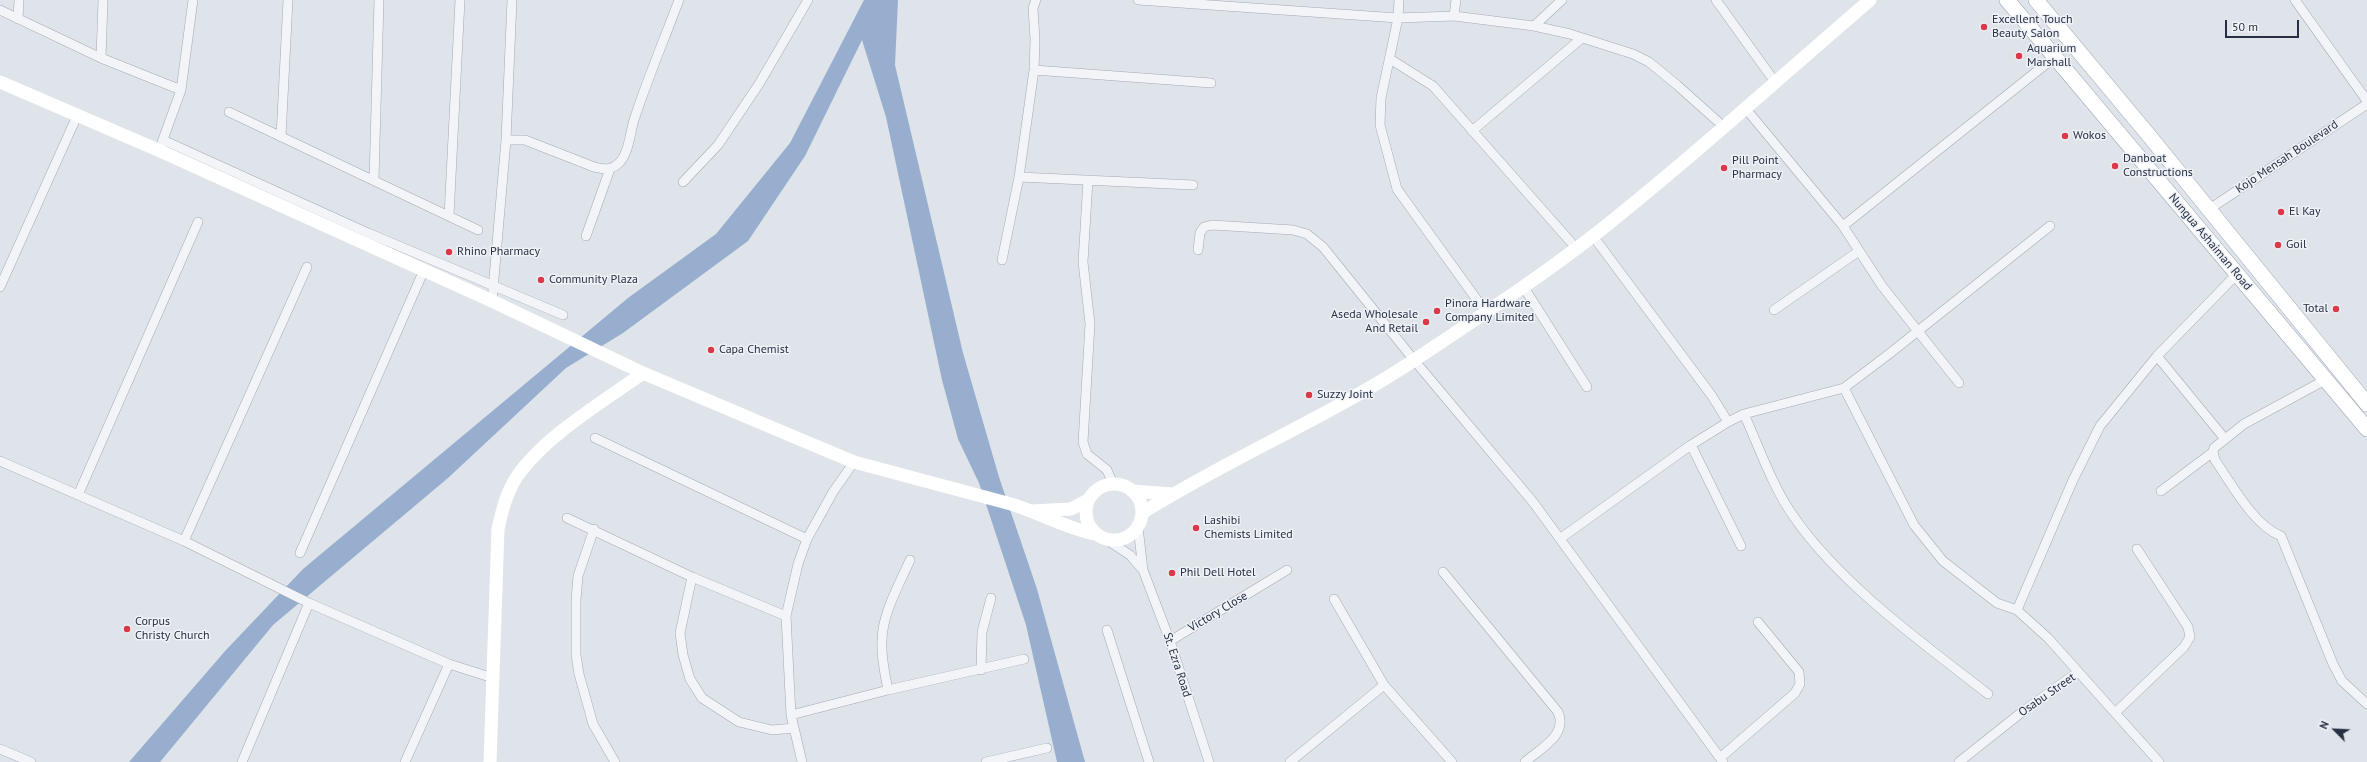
<!DOCTYPE html>
<html>
<head>
<meta charset="utf-8">
<style>
	body { margin:0 }
	#map { position:relative; width:2367px; height:762px; overflow:hidden; background:#dfe3ea; font-family:"PT Sans",sans-serif }
	canvas { display:block }
	.north { position:absolute; left:2315px; top:710px; width:40px; height:40px; -webkit-text-stroke:3px #eff2f7; paint-order:stroke; rotate:294deg; font-size:11px; font-weight:700; line-height:16px; text-align:center; color:#262f43 }
	.north::after { content:''; display:block; margin:auto; width:14px; height:18px; background:#262f43; clip-path:polygon(50% 0,100% 100%,50% 72%,0 100%) }
	.scale { position:absolute; left:2225px; top:20px; width:74px; height:18px; box-sizing:border-box; border:2px solid #262f43; border-top:0; padding-left:5px; font-size:12px; line-height:14px; white-space:nowrap; color:#262f43; -webkit-text-stroke:3px #eff2f7; paint-order:stroke }
</style>
</head>
<body>
<div id="map">
<canvas width="2367" height="762"></canvas>
<div class="north">N</div>
<div class="scale">50 m</div>
</div>
<script>
const g = document.querySelector('canvas').getContext('2d');
g.lineJoin = 'round';
function fillPath(path, color) { g.fillStyle = color; g.fill(path, 'evenodd'); }
function trace(path, color, width, dash) { g.strokeStyle = color; g.lineWidth = width; g.lineCap = dash ? 'butt' : 'round'; g.setLineDash(dash || []); g.stroke(path); }
function label(font, color, halo, rows, align = 'center') {
  g.font = font + ' "PT Sans",sans-serif'; g.lineWidth = 3; g.setLineDash([]); g.textBaseline = 'middle'; g.strokeStyle = halo; g.fillStyle = color; for (const [text, x, y, turn = 0] of rows) {
    g.save(); g.translate(x, y); g.rotate((+turn || 0) * Math.PI / 180); g.textAlign = isNaN(turn) ? turn : align; if (halo) g.strokeText(text, 0, 0); g.fillText(text, 0, 0); g.restore();
  }
}
const water = new Path2D(`
	M864,0H898L895,65L963,353L999,477L1037,589L1085,762H1057L1026,625L979,483L958,439L942,380L886,117L862,40L805,156L748,241L623,333L566,368L448,478L273,625L160,762H129L226,650L303,569L628,298L716,234L790,143Z`);
const street = new Path2D(`
	M1138,0L1398,18L1454,16L1534,26L1570,34L1633,54L1649,62L1677,85L1724,127
	M1399,0L1398,18L1381,98L1380,125L1388,155L1397,189L1485,311
	M1716,0L1775,82
	M2295,0L2367,101
	M0,10L101,58L181,90
	M1454,16L1456,0
	M18,19L19,0
	M1534,26L1562,0
	M101,58L103,0
	M1390,59L1433,86L1576,248
	M1034,70L1211,83
	M1746,109L1843,226L1882,286L1959,383
	M229,112L478,230
	M1472,131L1582,38
	M281,137L288,0
	M163,140L368,233L563,315
	M506,140H525L594,167C604,169 611,171 619,163C629,153 630,133 634,120C647,80 664,40 679,0
	M161,145L181,90L193,0
	M1019,177L1193,185
	M374,180L379,0
	M1088,180L1083,262L1090,324L1083,442L1087,454L1107,470L1113,484
	M683,182L718,145L759,84L808,0
	M2208,210L2367,104
	M449,216L460,0
	M1843,226L2056,56
	M586,236L610,169
	M1593,236L1712,396L1728,422
	M1198,250L1200,233L1204,227L1212,225L1293,230L1307,234L1323,247L1414,360L1533,502L1723,762
	M1002,260L1019,177L1034,70L1035,40L1033,8L1036,0
	M1523,286L1587,387
	M0,287L77,116
	M492,301L506,140L512,0
	M1774,310L1859,251
	M2157,356L2225,439
	M2325,380L2244,424L2214,448L2213,452L2215,460C2231,483 2254,526 2281,536L2333,664L2342,681L2367,704
	M1844,388L1914,525L1943,561L1997,603L2017,610L2048,638L2159,762
	M1744,414C1759,447 1773,488 1794,517C1841,585 1924,644 1988,694
	M595,438L807,539
	M1691,445L1741,546
	M0,461L184,541L309,603L449,664L493,678
	M2161,491L2213,452
	M78,495L198,222
	M567,518L692,577L786,616
	M1138,527L1143,570L1170,641L1209,762
	M594,529L578,576L576,600V655L579,674L593,724L615,762
	M1561,538L1691,445L1728,422L1744,414L1844,388L1889,354L2050,226
	M1107,540L1130,555L1142,569
	M184,541L307,267
	M300,553L424,270
	M1443,572L1558,712C1568,735 1541,748 1525,762
	M692,577L680,633L683,655L690,679L702,698L739,722L772,730L794,728
	M1334,599L1384,685L1452,762
	M2017,610L2073,480L2100,426L2157,356L2237,274
	M1107,630L1149,762
	M1170,641L1287,570
	M981,670L982,632L991,598
	M888,690C885,674 881,658 882,641C882,614 899,585 910,560
	M2116,712L2184,647L2190,637L2188,627L2137,549
	M791,715L888,690L1024,659
	M0,749L31,762
	M1720,758L1795,693L1800,684L1799,672L1758,622
	M242,762L309,603
	M405,762L449,664
	M802,762L791,715L786,616L798,564L807,539L833,492L854,462
	M986,762L1047,748
	M1290,762L1384,685
	M1959,762L2022,712L2078,672`);
const secondary = new Path2D(`
	M0,82L158,150L492,301L643,373L792,436L854,462L1011,504C1040,513 1065,528 1095,534
	M1086 512a28 28 0 1 1 56 0a28 28 0 1 1-56 0Z
	M1132,491L1172,494
	M1032,511L1071,509L1088,500
	M1142,513C1231,457 1329,417 1416,359C1476,319 1536,280 1593,236C1688,161 1778,79 1870,0
	M490,762L498,529C502,511 506,494 516,478C543,437 603,402 643,373`);
const primary = new Path2D(`
	M2007,0L2367,429
	M2036,0L2151,138L2367,404`);
const markers = [
	[1984,27,4,"#db3848"],
	[2019,56,4,"#db3848"],
	[2065,136,4,"#db3848"],
	[2115,166,4,"#db3848"],
	[1724,168,4,"#db3848"],
	[2281,212,4,"#db3848"],
	[2278,245,4,"#db3848"],
	[449,252,4,"#db3848"],
	[541,280,4,"#db3848"],
	[2336,309,4,"#db3848"],
	[1437,311,4,"#db3848"],
	[1426,322,4,"#db3848"],
	[711,350,4,"#db3848"],
	[1309,395,4,"#db3848"],
	[1196,528,4,"#db3848"],
	[1172,573,4,"#db3848"],
	[127,629,4,"#db3848"]
];
const poiNames = [
	["Excellent Touch",1992,20],
	["Beauty Salon",1992,34],
	["Aquarium",2027,49],
	["Marshall",2027,63],
	["Wokos",2073,136],
	["Danboat",2123,159],
	["Constructions",2123,173],
	["Pill Point",1732,161],
	["Pharmacy",1732,175],
	["El Kay",2289,212],
	["Goil",2286,245],
	["Rhino Pharmacy",457,252],
	["Community Plaza",549,280],
	["Pinora Hardware",1445,304],
	["Company Limited",1445,318],
	["Total",2328,309,"right"],
	["Aseda Wholesale",1418,315,"right"],
	["And Retail",1418,329,"right"],
	["Capa Chemist",719,350],
	["Suzzy Joint",1317,395],
	["Lashibi",1204,521],
	["Chemists Limited",1204,535],
	["Phil Dell Hotel",1180,573],
	["Corpus",135,622],
	["Christy Church",135,636]
];
const streetNames = [
	["Kojo Mensah Boulevard",2287,157,-34],
	["Nungua Ashaiman Road",2210,242,50],
	["Victory Close",1218,612,-31],
	["St. Ezra Road",1177,665,72],
	["Osabu Street",2047,695,-35]
];
fillPath(water, '#97aece');
trace(street, '#a4a9b5', 10);
trace(primary, '#9ea6b7', 16);
trace(street, '#f3f4f8', 9);
trace(secondary, '#fff', 13);
trace(primary, '#fff', 15);
for (const [x, y, r, color] of markers) { const dot = new Path2D(); dot.arc(x, y, r, 0, 2 * Math.PI); g.fillStyle = color; g.fill(dot); trace(dot, '#eff2f7', 1.5); }
label('12px', '#262f43', '#eff2f7', poiNames, 'left');
label('12px', '#262f43', '#eff2f7', streetNames);
</script>
</body>
</html>
